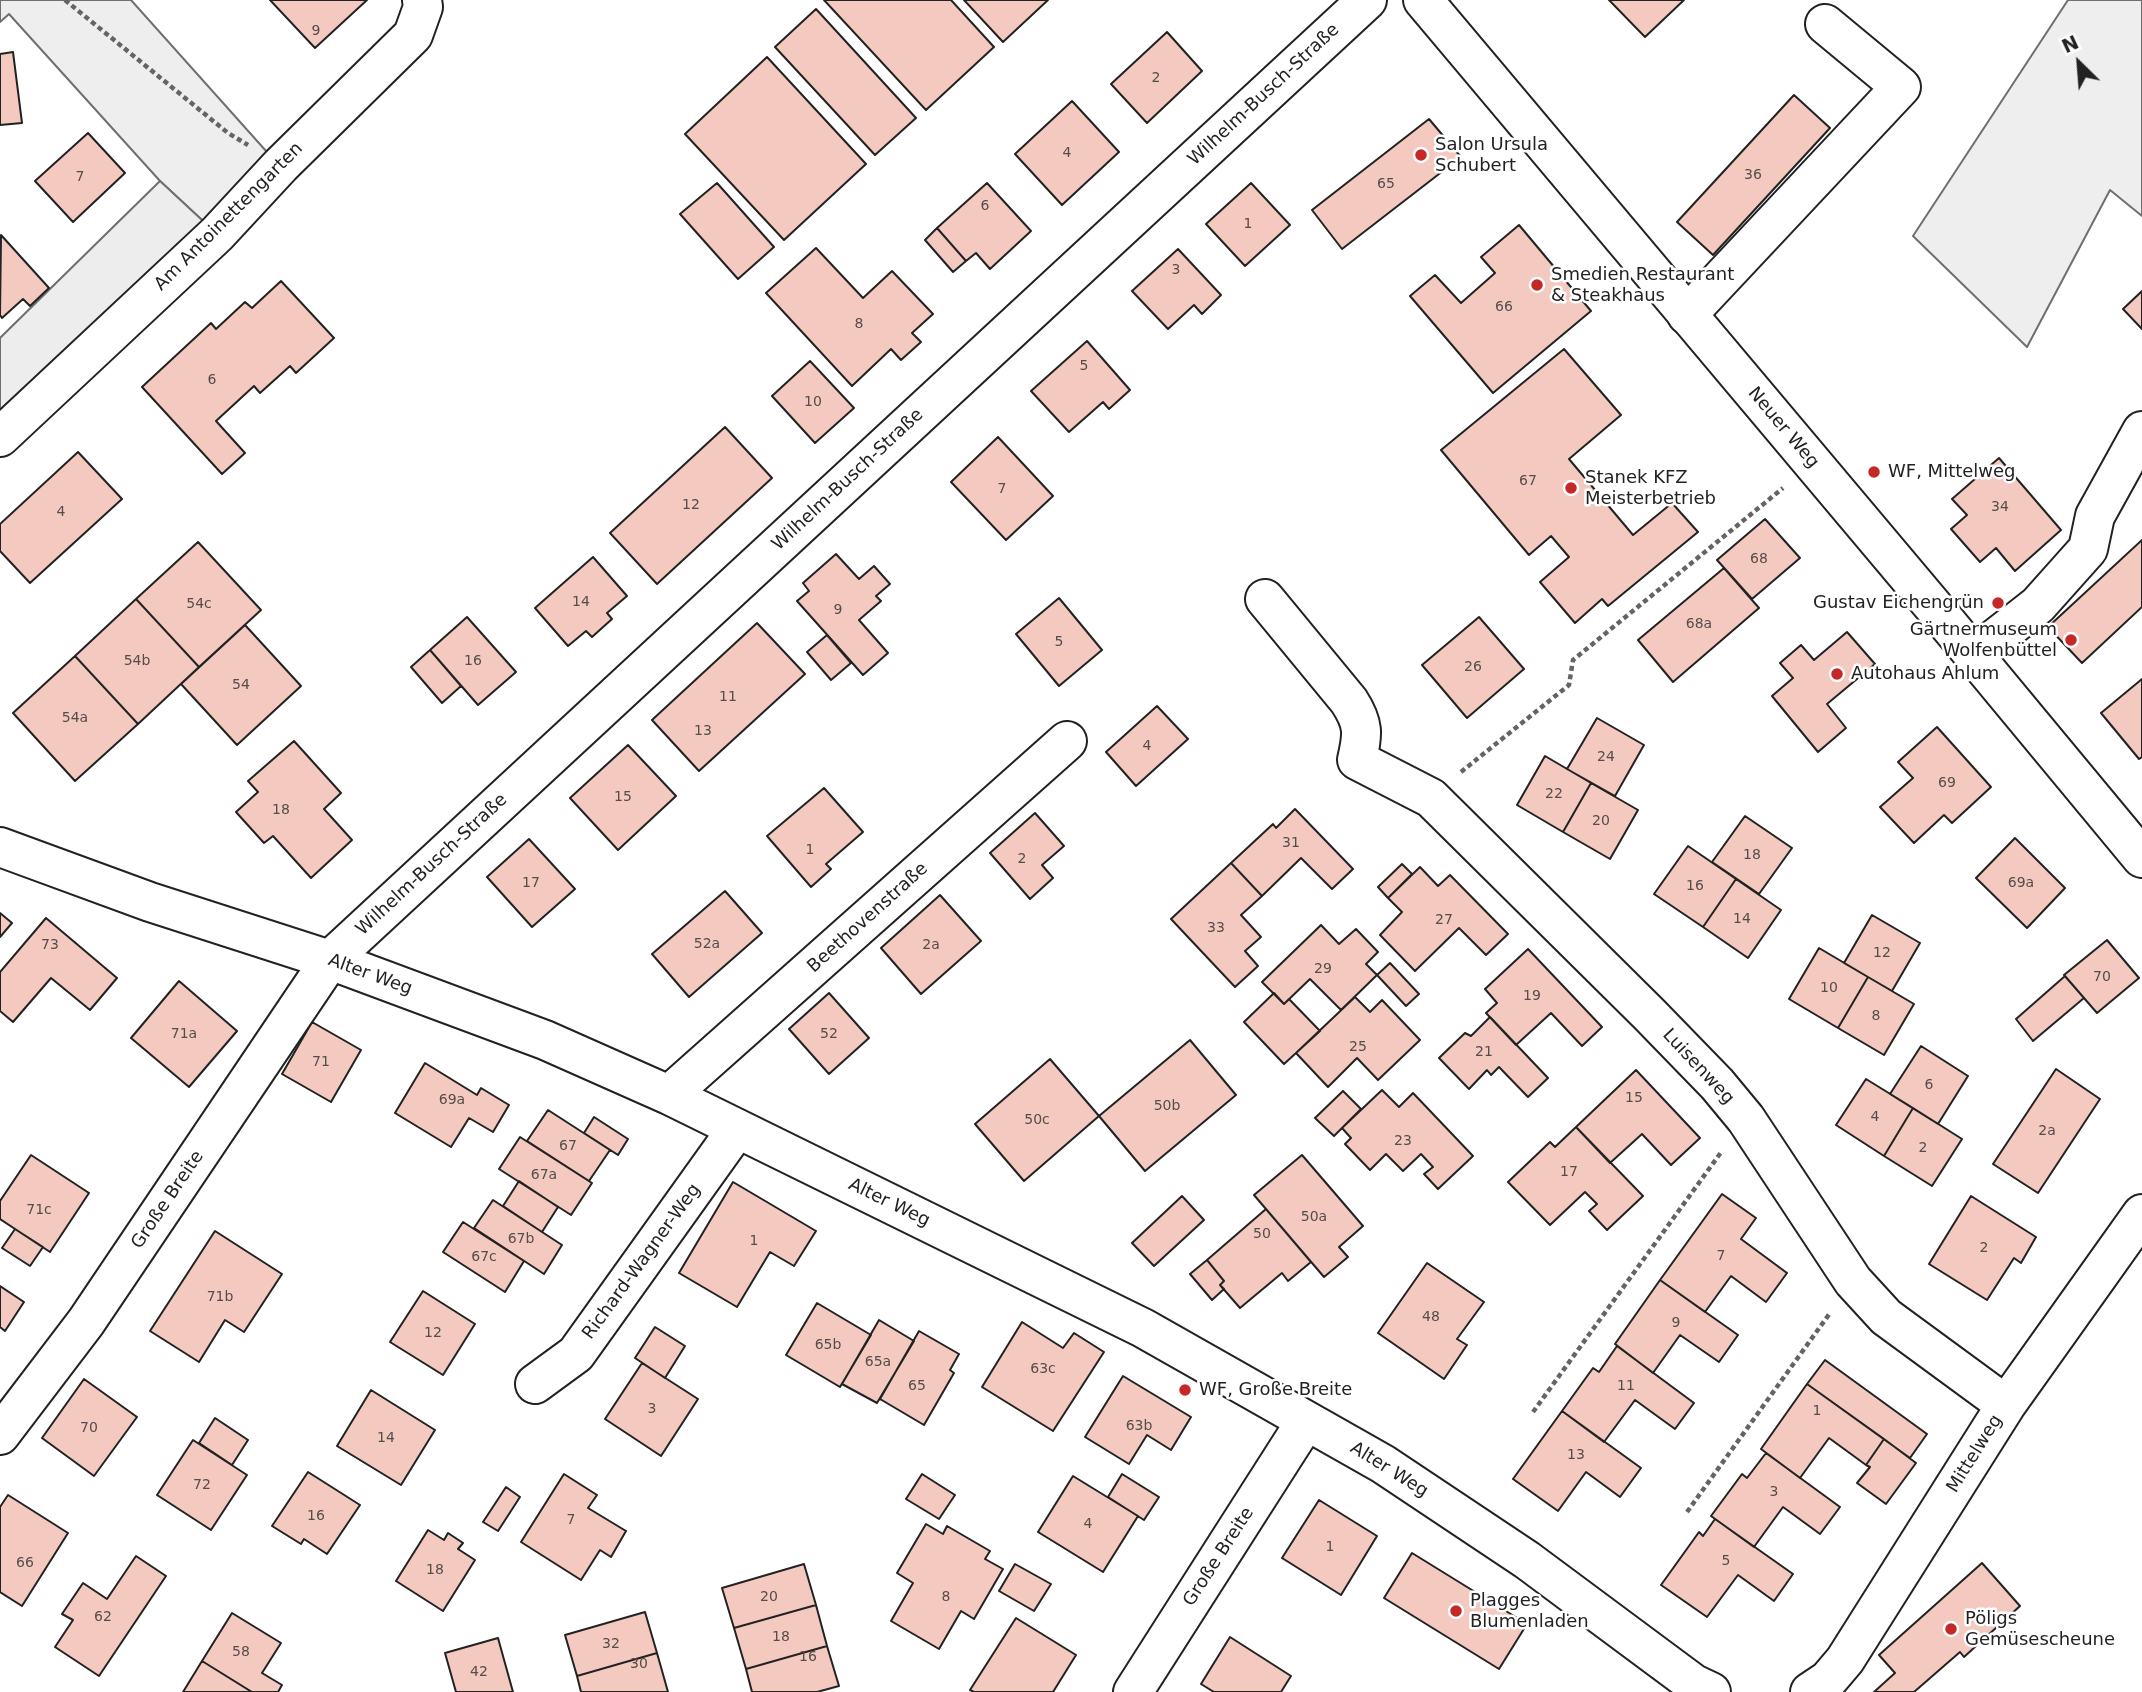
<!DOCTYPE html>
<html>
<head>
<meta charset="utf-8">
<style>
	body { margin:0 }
	#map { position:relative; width:2142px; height:1692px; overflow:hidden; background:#fff; font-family:"DejaVu Sans",sans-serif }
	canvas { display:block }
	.north { position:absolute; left:2044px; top:28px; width:70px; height:70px; -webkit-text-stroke:5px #fff; paint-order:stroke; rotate:335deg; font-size:19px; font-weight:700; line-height:28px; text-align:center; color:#222 }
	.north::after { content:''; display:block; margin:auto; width:24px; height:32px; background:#222; clip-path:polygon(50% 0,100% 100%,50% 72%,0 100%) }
</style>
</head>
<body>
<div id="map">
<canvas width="2142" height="1692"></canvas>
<div class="north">N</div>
</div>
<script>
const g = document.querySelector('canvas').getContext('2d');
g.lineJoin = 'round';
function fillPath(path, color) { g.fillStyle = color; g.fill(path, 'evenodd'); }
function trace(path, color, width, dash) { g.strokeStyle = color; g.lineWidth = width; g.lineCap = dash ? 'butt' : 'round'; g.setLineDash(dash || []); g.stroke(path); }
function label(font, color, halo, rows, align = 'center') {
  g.font = font + ' "DejaVu Sans",sans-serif'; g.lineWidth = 5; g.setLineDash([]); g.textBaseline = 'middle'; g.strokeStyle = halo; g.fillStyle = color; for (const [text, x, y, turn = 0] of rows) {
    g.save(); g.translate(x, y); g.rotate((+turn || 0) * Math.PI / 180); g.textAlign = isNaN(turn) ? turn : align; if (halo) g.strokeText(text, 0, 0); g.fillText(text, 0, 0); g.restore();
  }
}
const green = new Path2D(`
	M0,0H131L275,161L217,234L160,181L9,14L0,22Z
	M2068,0H2142V216L2110,190L2027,347L1913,236Z`);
const parking = new Path2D(`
	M160,181L217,234L16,421L0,408V338Z`);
const building = new Path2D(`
	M270,0H367L315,48Z
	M824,0H951L994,47L926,110Z
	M964,0H1048L1003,42Z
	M1609,0H1684L1645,37Z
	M816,9L916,118L875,155L775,47Z
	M1167,32L1202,71L1147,123L1111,84Z
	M13,52L22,123L0,125V54Z
	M767,57L866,164L784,240L685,134Z
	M1794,95L1830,128L1713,255L1677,222Z
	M1072,101L1119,152L1062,205L1015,154Z
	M1429,119L1461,157L1342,249L1312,210Z
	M88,133L125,173L73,222L35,181Z
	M717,183L774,247L738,279L680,214Z
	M987,183L1031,231L990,269L976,253L966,261L937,228Z
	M1251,183L1290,225L1245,266L1206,224Z
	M1519,225L1591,311L1493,393L1410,296L1435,275L1461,303L1495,273L1481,257Z
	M937,228L966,261L953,272L925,240Z
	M1,235L49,288L30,306L23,299L2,318L0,315Z
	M816,248L863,298L892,271L933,314L912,333L921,342L901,360L891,349L852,386L766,293Z
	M1178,249L1221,295L1202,314L1194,305L1168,329L1132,291Z
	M281,281L334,338L296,373L290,366L260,393L254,386L216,421L245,453L222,474L142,387L211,323L216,329L245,302L252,308Z
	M2142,291V329L2123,309Z
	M1087,341L1130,390L1109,409L1103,402L1069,432L1031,391Z
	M1564,349L1621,415L1569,459L1633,535L1672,503L1698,532L1608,606L1602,599L1575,623L1540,582L1569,557L1551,536L1529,555L1441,450Z
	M810,361L854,408L815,443L772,396Z
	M725,427L772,478L657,584L610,533Z
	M998,437L1053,496L1006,540L951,482Z
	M78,452L122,499L30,583L0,551V524Z
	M1999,458L2061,530L2015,571L1996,548L1980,562L1951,529L1967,515L1952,499Z
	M1765,519L1800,558L1752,599L1717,560Z
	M2142,540V607L2082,663L2048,627Z
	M198,542L261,610L199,667L136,599Z
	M836,554L859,579L874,566L890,584L876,596L881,601L859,620L888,653L863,675L797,601L809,591L803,583Z
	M593,557L627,596L607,613L612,619L592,637L586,631L568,646L535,608Z
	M1724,568L1759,608L1673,682L1638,640Z
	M1059,598L1102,650L1059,686L1016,634Z
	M136,599L199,667L138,724L75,656Z
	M467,617L516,672L478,705L430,650Z
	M1479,617L1524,669L1467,718L1422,665Z
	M757,623L805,674L699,771L652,720Z
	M245,625L301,686L237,745L181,684Z
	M1847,632L1875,664L1827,704L1846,728L1818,752L1772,696L1793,678L1780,663L1801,645L1814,660Z
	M827,635L851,663L831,680L807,652Z
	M430,650L461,686L442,703L411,667Z
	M75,656L138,724L75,781L13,713Z
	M2142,679V757L2139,759L2101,713Z
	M1157,706L1188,739L1136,786L1106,752Z
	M1597,718L1644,745L1615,796L1567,769Z
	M1937,727L1991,787L1952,823L1944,815L1914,843L1880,807L1913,778L1898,762Z
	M294,741L341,793L324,809L352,840L311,878L273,836L264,843L236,812L258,792L248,781Z
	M628,745L676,796L618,850L570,798Z
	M1545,756L1591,783L1563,832L1517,805Z
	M1591,783L1638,810L1610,859L1563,832Z
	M824,788L863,832L826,864L831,869L811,887L767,836Z
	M1295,809L1353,869L1332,889L1301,858L1262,896L1231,863L1273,824L1276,828Z
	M1035,813L1064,846L1042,865L1053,878L1030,899L990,853Z
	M1745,816L1792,848L1759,894L1712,862Z
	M2015,838L2065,888L2027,928L1976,878Z
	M529,839L575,889L532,927L487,877Z
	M1688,846L1736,879L1703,927L1654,894Z
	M1231,863L1262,896L1241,915L1261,937L1245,951L1258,966L1235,987L1171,919Z
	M1402,864L1412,874L1388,898L1378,887Z
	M1420,867L1438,886L1450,875L1508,934L1486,955L1459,928L1415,971L1380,935L1402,912L1388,898Z
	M1736,879L1781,910L1748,958L1703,927Z
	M725,891L762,933L689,997L652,954Z
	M940,895L981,941L921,994L881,948Z
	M0,913L12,923L0,937Z
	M1872,915L1920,943L1892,991L1844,963Z
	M46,918L117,978L90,1010L51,978L13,1022L0,1011V972Z
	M1321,925L1339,944L1356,929L1378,952L1366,964L1377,975L1341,1010L1310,979L1284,1004L1262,982Z
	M2107,940L2139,978L2097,1013L2064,975Z
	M1819,948L1868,977L1838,1028L1789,999Z
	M1528,949L1602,1027L1582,1046L1551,1013L1516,1045L1486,1013L1497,1003L1485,989Z
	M1390,963L1419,994L1406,1006L1377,975Z
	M2065,976L2084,998L2033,1041L2016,1019Z
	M1868,977L1914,1004L1884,1055L1838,1028Z
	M179,981L237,1031L189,1087L131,1038Z
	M829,993L869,1038L829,1074L789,1029Z
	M1274,993L1284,1004L1289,999L1320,1031L1284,1064L1244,1022Z
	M1355,997L1370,1012L1382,1000L1420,1040L1378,1080L1357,1058L1328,1087L1296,1053Z
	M1490,1017L1548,1078L1528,1097L1499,1067L1491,1075L1487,1070L1469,1089L1439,1058L1465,1033L1471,1036Z
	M312,1022L361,1050L331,1102L282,1074Z
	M1190,1040L1236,1095L1145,1171L1099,1116Z
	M1921,1046L1968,1076L1938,1124L1890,1094Z
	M1050,1059L1099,1116L1024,1181L975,1124Z
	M425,1063L477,1095L481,1088L509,1105L493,1132L469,1118L451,1147L395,1113Z
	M2056,1069L2100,1099L2038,1193L1993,1164Z
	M1636,1070L1700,1138L1671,1165L1642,1134L1610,1163L1576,1127Z
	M1866,1079L1913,1108L1884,1156L1836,1125Z
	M1382,1090L1399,1107L1413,1093L1473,1156L1438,1189L1424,1174L1433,1167L1421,1154L1403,1171L1386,1154L1370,1170L1345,1144L1351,1138L1342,1128Z
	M1343,1091L1361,1109L1334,1136L1315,1118Z
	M1913,1108L1962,1139L1932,1186L1884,1156Z
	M548,1110L610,1150L589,1181L527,1141Z
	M594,1117L628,1139L618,1155L584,1133Z
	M1576,1127L1643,1196L1607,1230L1589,1211L1597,1204L1585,1192L1550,1225L1508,1182L1550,1142L1555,1147Z
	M520,1137L592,1183L571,1215L499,1169Z
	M31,1155L89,1193L50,1252L0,1219V1201Z
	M1302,1155L1363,1226L1339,1247L1348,1257L1324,1277L1254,1195Z
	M519,1181L558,1207L542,1232L503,1206Z
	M733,1182L816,1231L794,1266L770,1252L737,1307L679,1273Z
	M1722,1194L1756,1218L1741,1239L1787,1273L1766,1302L1731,1276L1705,1312L1660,1280Z
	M1182,1196L1204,1220L1154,1266L1132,1243Z
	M1971,1196L2036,1237L2021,1263L2014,1258L1987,1300L1929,1264Z
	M493,1200L562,1245L544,1274L474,1228Z
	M1266,1209L1311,1262L1288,1281L1282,1273L1240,1308L1220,1285L1224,1281L1207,1260Z
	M463,1222L524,1261L505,1292L443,1252Z
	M15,1229L43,1247L30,1266L2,1248Z
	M215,1231L282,1274L244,1332L225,1320L199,1362L150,1331Z
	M1207,1260L1224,1281L1220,1285L1224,1289L1212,1300L1190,1274Z
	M1427,1263L1484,1302L1457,1339L1467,1345L1444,1379L1378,1333Z
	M1660,1280L1738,1335L1719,1362L1680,1335L1653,1373L1615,1344Z
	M0,1286L24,1302L5,1331L0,1327Z
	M423,1291L475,1324L443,1375L390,1342Z
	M817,1303L871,1335L840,1387L786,1355Z
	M879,1320L914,1341L877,1403L842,1384Z
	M1022,1322L1063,1348L1074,1333L1104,1352L1053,1431L982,1387Z
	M655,1327L685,1346L665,1378L635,1358Z
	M919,1331L959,1354L950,1370L954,1373L924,1425L880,1399Z
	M1617,1346L1694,1403L1675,1429L1635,1400L1604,1442L1562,1411L1593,1368L1599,1372Z
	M1825,1360L1927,1434L1910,1458L1807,1384Z
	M642,1363L698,1399L661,1456L605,1419Z
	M1123,1376L1191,1417L1171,1450L1147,1435L1129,1464L1085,1437Z
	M84,1379L137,1417L94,1476L42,1438Z
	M1807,1384L1884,1439L1866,1465L1829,1438L1800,1478L1761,1449Z
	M371,1390L435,1430L401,1485L337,1446Z
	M1562,1411L1641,1468L1620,1497L1586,1472L1558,1511L1513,1479Z
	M215,1418L248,1440L232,1465L199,1443Z
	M1884,1439L1916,1463L1886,1504L1857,1483L1870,1467L1866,1465Z
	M193,1440L247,1475L211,1530L157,1495Z
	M1766,1453L1840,1507L1820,1534L1783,1507L1754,1547L1711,1516L1742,1474L1747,1478Z
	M308,1472L360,1505L327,1554L304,1539L301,1544L272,1526Z
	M564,1474L597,1495L588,1508L626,1531L611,1557L600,1550L581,1580L521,1542Z
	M922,1474L955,1495L939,1519L906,1499Z
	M1122,1474L1159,1497L1144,1520L1108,1497Z
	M1073,1476L1138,1516L1103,1572L1038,1532Z
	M506,1487L520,1497L498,1531L483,1522Z
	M8,1495L68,1533L22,1606L0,1592V1507Z
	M1319,1500L1377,1536L1341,1595L1282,1558Z
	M1715,1519L1793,1574L1774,1601L1738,1575L1707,1617L1661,1585L1699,1532L1703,1536Z
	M926,1524L943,1534L947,1526L990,1551L985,1559L1003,1569L974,1619L961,1611L939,1649L891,1621L913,1583L897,1573Z
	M428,1530L444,1540L448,1533L463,1543L458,1549L475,1560L443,1611L396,1581Z
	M1412,1553L1527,1624L1499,1669L1384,1598Z
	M136,1556L166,1576L99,1676L55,1647L73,1620L62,1614L83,1583L107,1599Z
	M1982,1563L2020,1606L1964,1657L1960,1652L1914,1692H1874L1895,1673L1879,1655Z
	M804,1564L816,1605L734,1628L722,1588Z
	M1015,1564L1051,1584L1034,1611L999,1591Z
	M816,1605L827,1646L746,1669L734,1628Z
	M645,1612L657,1653L577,1676L565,1635Z
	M232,1613L281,1643L262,1673L282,1685L278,1692H252L202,1661Z
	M1016,1618L1076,1655L1053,1692H974L970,1690Z
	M1230,1637L1291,1676L1281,1692H1214L1201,1684Z
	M498,1638L513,1692H456L445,1653Z
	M827,1646L839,1686L817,1692H752L746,1669Z
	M657,1653L668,1692H581L577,1676Z
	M202,1661L252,1692H183Z`);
const path = new Path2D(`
	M65,0L228,133L248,145
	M1461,772L1569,685L1573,660L1783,488
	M1533,1412L1722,1151
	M1687,1512L1830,1313`);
const minor = new Path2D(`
	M1687,315L1901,87L1825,24
	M0,437L217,234L281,165L413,35L423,7L422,0
	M1265,599L1349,701C1364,724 1363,734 1357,760L1431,798L1650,1015L1717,1084L1746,1119L1853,1281L1886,1317L2006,1405
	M1974,655L2038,605L2088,549L2095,516L2142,431
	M0,847L150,902L330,960L545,1040L669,1095L1143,1328L1383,1464L1527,1560L1694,1684L1711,1692
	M669,1095L1067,741
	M535,1384L576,1354L737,1129
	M0,1435L86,1322L330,960L1367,0
	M1133,1692L1306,1421
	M1810,1692L1828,1680L1845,1660L2006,1405L2142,1214`);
const major = new Path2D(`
	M1423,0L1933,606L2142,858`);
const markers = [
	[1421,155,7,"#c62828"],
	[1537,285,7,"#c62828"],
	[1874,472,7,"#c62828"],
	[1571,488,7,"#c62828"],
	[1998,603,7,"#c62828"],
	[2071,640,7,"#c62828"],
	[1837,674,7,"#c62828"],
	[1185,1390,7,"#c62828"],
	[1456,1611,7,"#c62828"],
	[1951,1629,7,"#c62828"]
];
const numberNames = [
	["9",316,31],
	["2",1156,78],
	["4",1067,153],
	["36",1753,175],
	["7",80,177],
	["65",1386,184],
	["6",985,206],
	["1",1248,224],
	["3",1176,270],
	["66",1504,307],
	["8",859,324],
	["5",1084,366],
	["6",212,380],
	["10",813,402],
	["67",1528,481],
	["7",1002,489],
	["12",691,505],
	["34",2000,507],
	["4",61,512],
	["68",1759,559],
	["14",581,602],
	["54c",199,604],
	["9",838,610],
	["68a",1699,624],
	["5",1059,642],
	["54b",137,661],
	["16",473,661],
	["26",1473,667],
	["54",241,685],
	["11",728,697],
	["54a",75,718],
	["13",703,731],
	["4",1147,746],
	["24",1606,757],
	["69",1947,783],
	["22",1554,794],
	["15",623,797],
	["18",281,810],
	["20",1601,821],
	["31",1291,843],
	["1",810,850],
	["18",1752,855],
	["2",1022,859],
	["17",531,883],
	["69a",2021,883],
	["16",1695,886],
	["14",1742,919],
	["27",1444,920],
	["33",1216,928],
	["52a",707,944],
	["73",50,945],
	["2a",931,945],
	["12",1882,953],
	["29",1323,969],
	["70",2102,977],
	["10",1829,988],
	["19",1532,996],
	["8",1876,1016],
	["71a",184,1034],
	["52",829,1034],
	["25",1358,1047],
	["21",1484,1052],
	["71",321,1062],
	["6",1929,1085],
	["15",1634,1098],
	["69a",452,1100],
	["50b",1167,1106],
	["4",1875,1117],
	["50c",1037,1120],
	["2a",2047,1131],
	["23",1403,1141],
	["67",568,1146],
	["2",1923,1148],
	["17",1569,1172],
	["67a",544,1175],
	["71c",39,1210],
	["50a",1314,1217],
	["50",1262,1234],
	["67b",521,1239],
	["1",754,1241],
	["2",1984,1248],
	["7",1721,1256],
	["67c",484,1257],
	["71b",220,1297],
	["48",1431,1317],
	["9",1676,1323],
	["12",433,1333],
	["65b",828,1345],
	["65a",878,1362],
	["63c",1043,1369],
	["65",917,1386],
	["11",1626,1386],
	["3",652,1409],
	["1",1817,1411],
	["63b",1139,1426],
	["70",89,1428],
	["14",386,1438],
	["13",1576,1455],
	["72",202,1485],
	["3",1774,1492],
	["16",316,1516],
	["7",571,1520],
	["4",1088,1524],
	["1",1330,1547],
	["5",1726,1561],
	["66",25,1563],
	["18",435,1570],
	["20",769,1597],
	["8",946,1597],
	["62",103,1617],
	["18",781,1637],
	["32",611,1644],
	["58",241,1652],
	["16",808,1657],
	["30",639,1664],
	["42",479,1672]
];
const streetNames = [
	["Wilhelm-Busch-Straße",1264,95,-43],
	["Am Antoinettengarten",229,217,-45],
	["Neuer Weg",1783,428,50],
	["Wilhelm-Busch-Straße",848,480,-43],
	["Wilhelm-Busch-Straße",432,865,-43],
	["Beethovenstraße",868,918,-42],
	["Alter Weg",370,975,20],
	["Luisenweg",1698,1067,47],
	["Große Breite",168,1200,-56],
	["Alter Weg",889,1203,26],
	["Richard-Wagner-Weg",642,1262,-54],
	["Mittelweg",1975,1454,-58],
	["Alter Weg",1389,1470,32],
	["Große Breite",1219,1557,-57]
];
const poiNames = [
	["Salon Ursula",1435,145],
	["Schubert",1435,166],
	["Smedien Restaurant",1551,275],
	["& Steakhaus",1551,296],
	["WF, Mittelweg",1888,472],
	["Stanek KFZ",1585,478],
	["Meisterbetrieb",1585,499],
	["Gustav Eichengrün",1984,603,"right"],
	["Gärtnermuseum",2057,630,"right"],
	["Wolfenbüttel",2057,651,"right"],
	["Autohaus Ahlum",1851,674],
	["WF, Große Breite",1199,1390],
	["Plagges",1470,1601],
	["Blumenladen",1470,1622],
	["Pöligs",1965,1619],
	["Gemüsescheune",1965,1640]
];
fillPath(green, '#eee');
trace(green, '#6f6f6f', 2);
fillPath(parking, '#ededed');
trace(parking, '#6f6f6f', 2);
fillPath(building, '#f3c9c0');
trace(building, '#222', 2);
trace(minor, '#222', 42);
trace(major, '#222', 42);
trace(path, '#646464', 4.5, [5, 3.5]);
trace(minor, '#fff', 38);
trace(major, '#fff', 38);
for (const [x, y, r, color] of markers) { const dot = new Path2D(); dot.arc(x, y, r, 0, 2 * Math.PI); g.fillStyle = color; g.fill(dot); trace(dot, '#fff', 2.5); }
label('14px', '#564c4a', null, numberNames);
label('18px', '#222', '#fff', streetNames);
label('18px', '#222', '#fff', poiNames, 'left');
</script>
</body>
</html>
